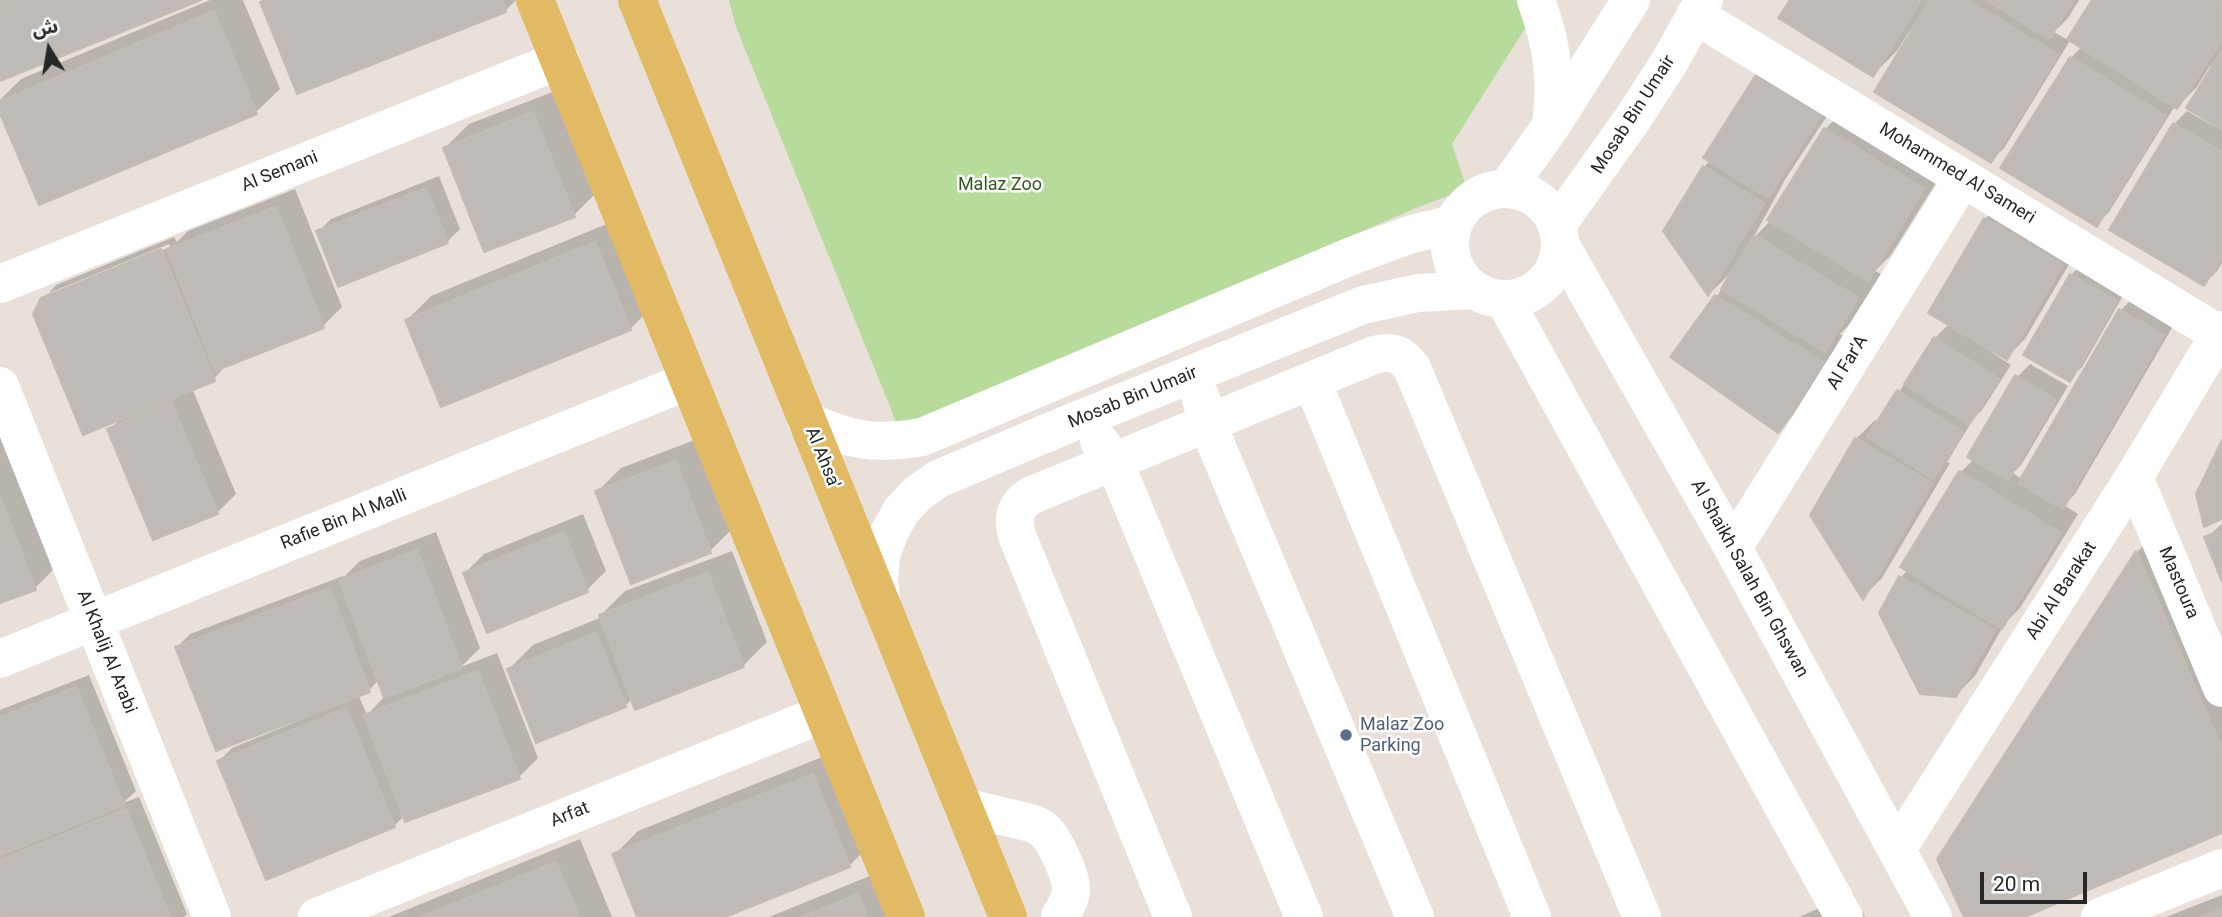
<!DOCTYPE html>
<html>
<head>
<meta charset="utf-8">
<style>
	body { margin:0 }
	#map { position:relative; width:2222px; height:917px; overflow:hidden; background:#e8e0d9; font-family:Roboto,"Noto Sans Arabic",sans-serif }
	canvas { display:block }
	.north { position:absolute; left:14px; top:14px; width:70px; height:70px; -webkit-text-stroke:5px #fff; paint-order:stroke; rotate:349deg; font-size:19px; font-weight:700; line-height:28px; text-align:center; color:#272727 }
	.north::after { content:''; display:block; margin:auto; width:24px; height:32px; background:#272727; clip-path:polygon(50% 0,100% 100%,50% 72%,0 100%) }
	.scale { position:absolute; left:1980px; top:872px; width:107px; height:32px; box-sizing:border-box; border:4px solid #272727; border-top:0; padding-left:9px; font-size:21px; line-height:24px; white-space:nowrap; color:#272727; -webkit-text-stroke:5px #fff; paint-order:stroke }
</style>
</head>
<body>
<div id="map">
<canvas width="2222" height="917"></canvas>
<div class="north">ش</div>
<div class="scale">20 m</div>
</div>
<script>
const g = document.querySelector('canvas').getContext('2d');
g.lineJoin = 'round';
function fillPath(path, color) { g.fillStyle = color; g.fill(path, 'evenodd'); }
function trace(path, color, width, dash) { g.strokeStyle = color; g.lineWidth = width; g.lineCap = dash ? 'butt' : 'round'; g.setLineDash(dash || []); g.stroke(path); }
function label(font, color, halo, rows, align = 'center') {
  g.font = font + ' Roboto,sans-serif'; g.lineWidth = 5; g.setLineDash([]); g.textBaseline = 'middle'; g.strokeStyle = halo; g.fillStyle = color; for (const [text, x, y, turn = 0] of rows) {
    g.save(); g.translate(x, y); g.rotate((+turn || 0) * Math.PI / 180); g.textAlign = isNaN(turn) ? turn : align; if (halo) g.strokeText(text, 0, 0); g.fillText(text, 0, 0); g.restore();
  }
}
const green = new Path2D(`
	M729,0H1543L1452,144L1467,189L1421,206L899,429L736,27Z`);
const shadow = new Path2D(`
	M210,0H243L280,89L256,112L0,110V100L21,79Z
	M265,0H516L505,11L262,2Z
	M1792,0H2079L2068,18L2054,32L2068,40L2094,0H2222V263L2217,271L2204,284L2174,124L2187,111L2215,127L2217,124L2213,68L2210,66L2196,88L2177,107L2175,106L2109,212L2096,225L2071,58L2082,46L2071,39L2004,148L1991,161L1913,32L1910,30L1897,51L1873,75Z
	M1845,89L1786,178L1752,240L1771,220L1825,129L1849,106L1947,165L1891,255L1875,271L1881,274L1848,326L1840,334L1851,341L1801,407L1777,431L1717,296L1736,268L1709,294L1704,167L1710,161Z
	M558,90L598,191L574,215L445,148L469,124Z
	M439,176L460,229L447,242L318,232L331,219Z
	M295,189L342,307L323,326L227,364L214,379L192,388L236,494L217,513L109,430L122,417L43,299L48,293V297L170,247L169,244L49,293L56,285L174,237L177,242L188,231Z
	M2004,200L2081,244L2025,339L2006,358L1993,350L1991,352L2011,365L1982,410L1974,418L1947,462L1950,463L1882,578L1863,597L1812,515L1856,439L1875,420L1879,422L1935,338L1949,324L1930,313L1985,219Z
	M619,219L654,305L630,329L407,320L431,296Z
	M2084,262L2128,287L2082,367L2069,380L2071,275Z
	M2134,297L2176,321L2075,494L2064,505L2078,514L2020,608L2005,623L1975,676L1956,695L1881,613L1901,577L1908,570L1961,472L1974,459L2017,377L2030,364L2068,386L2021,465L2013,473L2022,479L2121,310Z
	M0,413L12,444L4,452L14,448L59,564L35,588L0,601Z
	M700,438L734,527L710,551L597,492L621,468Z
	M583,514L606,571L587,590L488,631L465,573L484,554Z
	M2222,524V578L2206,538Z
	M436,532L480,648L461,667L497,653L538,758L519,777L404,816L394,826L219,761L232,748L300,720L298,717L177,647L190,634L343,576L344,577L360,561ZM379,680L385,696L367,715L358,694L369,690Z
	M2149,540L2222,707V831L2021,917H1966L1939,859L2137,552Z
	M732,551L767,642L743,666L633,698L625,706L509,669L533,645L602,617L601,615L625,591Z
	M89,675L136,791L123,803L139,797L187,914L184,917H0V710Z
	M837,751L873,842L849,866L721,917H639L614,855L638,831Z
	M580,839L612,917H389Z
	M882,871L901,917H769Z
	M1853,893L1865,917H1799Z
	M2222,895V917H2166Z`);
const building = new Path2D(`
	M0,0H201L0,81Z
	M265,0H502L506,12L297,94L260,2Z
	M1790,0H1921L1873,77L1778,18Z
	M1930,0H1968L2058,55L1991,163L1874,92Z
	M1986,0H2074L2049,39Z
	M2092,0H2222V40L2177,109L2067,39Z
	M214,11L257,114L39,205L0,114V101Z
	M2222,50V130L2186,108Z
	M2070,57L2166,116L2097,227L2000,168Z
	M1757,73L1822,113L1768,198L1703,158Z
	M533,112L575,217L484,252L443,148Z
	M2173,123L2222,152V257L2204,286L2109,230Z
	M1824,128L1924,189L1868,281L1767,220Z
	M1703,166L1764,203L1708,296L1663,231Z
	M426,188L448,243L338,287L316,231Z
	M276,207L324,328L215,371L167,249Z
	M1984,218L2063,264L2007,360L1928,313Z
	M1754,235L1858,298L1825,352L1721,289Z
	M595,242L631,330L441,407L405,320Z
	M161,249L215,381L83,435L33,314L41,298Z
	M2070,274L2117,301L2070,382L2023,355Z
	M1715,295L1829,366L1778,433L1670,357Z
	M2119,309L2164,335L2063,509L2018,483Z
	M1934,337L1999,379L1969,425L1904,384Z
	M2015,375L2056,400L2008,480L1967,457Z
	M1897,390L1963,432L1933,479L1867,437Z
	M171,402L218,514L153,540L107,429Z
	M1855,438L1932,483L1863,600L1810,515Z
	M2222,440V519L2204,527L2196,494Z
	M676,461L711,553L631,584L595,491Z
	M1959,471L2061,533L2002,629L1900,567Z
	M0,497L36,590L0,603Z
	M2222,530V582L2204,537Z
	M564,532L588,592L487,633L463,573Z
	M417,550L462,668L384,698L339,580Z
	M2136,551L2222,749V833L2025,917H1964L1937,859Z
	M708,573L744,667L635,710L599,615Z
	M1899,576L1995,630L1956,697L1920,694L1879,613Z
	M330,588L370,692L216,751L175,647Z
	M596,633L626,707L536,743L507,669Z
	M478,671L520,779L405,822L364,715Z
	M76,687L124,805L0,855V717Z
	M346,708L395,827L266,880L217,761Z
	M813,774L850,867L725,917H637L612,854Z
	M126,809L170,917H0V860Z
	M556,862L579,917H421Z
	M858,894L867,917H802Z
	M2222,909V917H2201Z`);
const minor = new Path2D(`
	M1536,0C1552,44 1557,78 1551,125
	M1695,15L2219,334
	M1507,188L1551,126L1631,0
	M1450 244a55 55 0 1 1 110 0a55 55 0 1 1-110 0Z
	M1557,225L1634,117L1670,61L1704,0
	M1560,244L1733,548L1933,917
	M0,284L560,60
	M1504,299L1844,917
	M1312,381L1532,917
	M0,386L212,917
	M1201,398L1207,423L1415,917
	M806,420C847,441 877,445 922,437L1354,255L1412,234L1453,224
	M1099,441L1114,461L1304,917
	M2134,477L2222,688
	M1733,548L1963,178
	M882,604L879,581L881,556L889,533L901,511L918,493L938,479L1073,422L1363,305L1418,293L1475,290
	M0,659L688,381
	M963,807L1031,823C1036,825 1041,827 1045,831C1055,841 1073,878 1071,892C1070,901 1064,909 1060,917
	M1897,849L2134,477L2222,330
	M317,917L823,714
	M1173,917L1018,538C1011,519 1015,505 1032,495L1374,355C1391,350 1402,354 1412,368L1642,917
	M2100,917L2222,868`);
const major = new Path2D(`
	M535,0L906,917
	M637,0L1008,917`);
const markers = [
	[1346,735,7,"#5c6f8a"]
];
const streetNames = [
	["Mosab Bin Umair",1634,115,-57],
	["Al Semani",280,172,-22],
	["Mohammed Al Sameri",1957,174,31],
	["Al Far'A",1848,363,-58],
	["Mosab Bin Umair",1133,398,-22],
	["Al Ahsa'",822,458,68],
	["Rafie Bin Al Malli",344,520,-22],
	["Al Shaikh Salah Bin Ghswan",1749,579,61],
	["Mastoura",2178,583,67],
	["Abi Al Barakat",2062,591,-57],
	["Al Khalij Al Arabi",106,652,68],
	["Arfat",570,815,-22]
];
const parkNames = [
	["Malaz Zoo",1000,185]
];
const serviceNames = [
	["Malaz Zoo",1360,725],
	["Parking",1360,746]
];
fillPath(green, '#b6db9a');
fillPath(shadow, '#0003');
fillPath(building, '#c0bab6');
trace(building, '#c3bcb3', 2);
trace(minor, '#fff', 38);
trace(major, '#e2ba64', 38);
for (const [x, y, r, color] of markers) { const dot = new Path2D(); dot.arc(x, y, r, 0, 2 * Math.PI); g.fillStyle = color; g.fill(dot); trace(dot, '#fff', 2.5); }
label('18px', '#272727', '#fff', streetNames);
label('18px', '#315b1f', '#fff', parkNames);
label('18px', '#4e5e75', '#fff', serviceNames, 'left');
</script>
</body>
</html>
